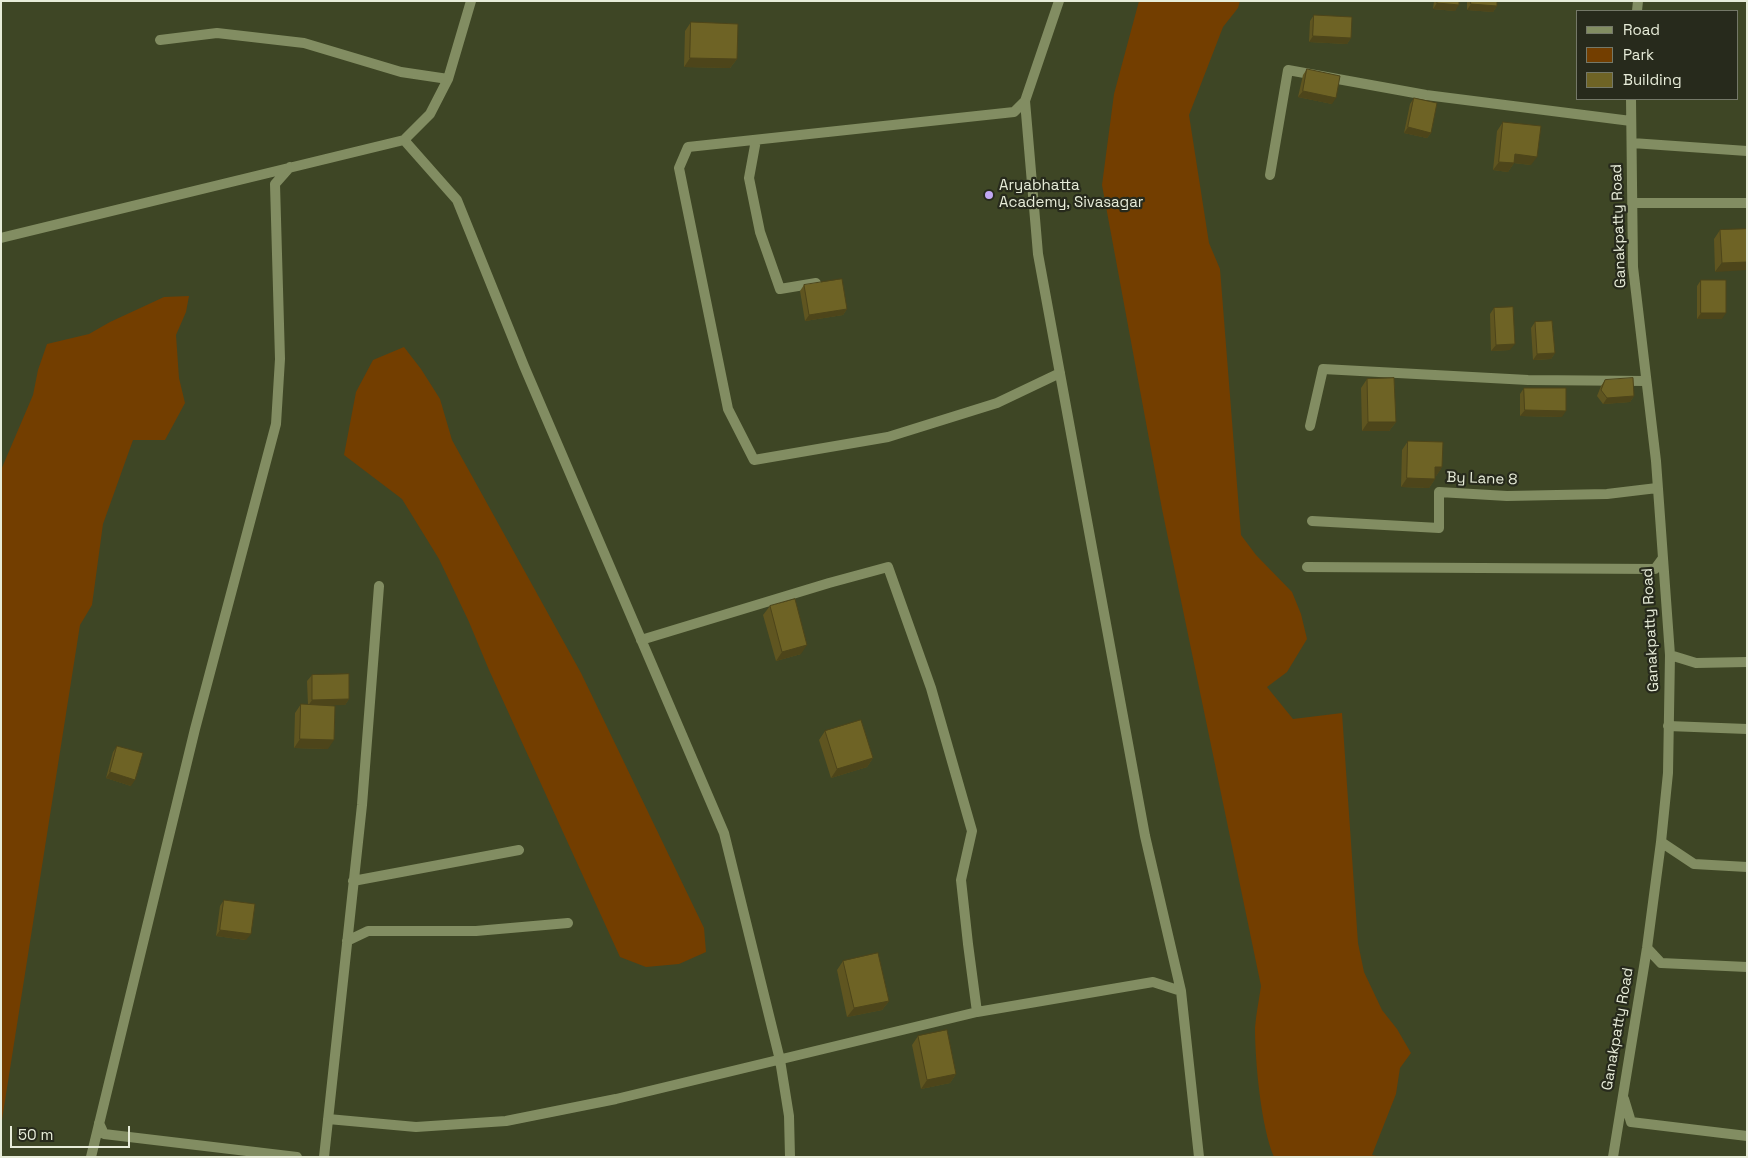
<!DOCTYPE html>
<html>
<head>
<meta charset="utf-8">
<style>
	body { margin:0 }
	#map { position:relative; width:1748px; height:1158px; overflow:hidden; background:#3e4625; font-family:"Space Grotesk",sans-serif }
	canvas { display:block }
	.frame { position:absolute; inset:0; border:2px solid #e7ecd9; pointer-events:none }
	.legend { position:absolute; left:1576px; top:10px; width:162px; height:90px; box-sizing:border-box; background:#272a1c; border:1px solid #747868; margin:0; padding:6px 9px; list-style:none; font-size:15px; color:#e7ecd9 }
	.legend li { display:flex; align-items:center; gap:10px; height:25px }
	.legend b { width:25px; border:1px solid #747868 }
	.scale { position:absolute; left:10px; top:1126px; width:120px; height:22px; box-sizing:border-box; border:2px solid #e7ecd9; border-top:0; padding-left:6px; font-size:15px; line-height:18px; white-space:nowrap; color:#e7ecd9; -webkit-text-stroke:4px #272a1c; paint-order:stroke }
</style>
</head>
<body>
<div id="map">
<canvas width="1748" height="1158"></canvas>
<div class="frame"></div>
<ul class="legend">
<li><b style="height:6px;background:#828d62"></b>Road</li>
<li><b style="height:14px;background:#733e00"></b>Park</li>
<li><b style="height:14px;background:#6e6325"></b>Building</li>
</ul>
<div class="scale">50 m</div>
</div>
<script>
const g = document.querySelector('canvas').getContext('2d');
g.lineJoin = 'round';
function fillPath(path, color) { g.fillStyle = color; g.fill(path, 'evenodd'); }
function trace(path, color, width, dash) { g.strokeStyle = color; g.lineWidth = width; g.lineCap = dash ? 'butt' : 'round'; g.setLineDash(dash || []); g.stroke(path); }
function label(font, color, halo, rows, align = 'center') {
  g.font = font + ' "Space Grotesk",sans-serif'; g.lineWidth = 4.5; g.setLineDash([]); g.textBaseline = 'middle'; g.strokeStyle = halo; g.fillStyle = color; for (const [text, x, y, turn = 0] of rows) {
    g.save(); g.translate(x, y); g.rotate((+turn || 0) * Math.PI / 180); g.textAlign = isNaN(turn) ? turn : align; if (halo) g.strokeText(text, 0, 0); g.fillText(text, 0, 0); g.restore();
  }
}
const green = new Path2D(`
	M1139,1H1240L1238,8L1223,27L1189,115L1209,243L1220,269L1241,535L1256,555L1292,592L1301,614L1307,639L1287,672L1267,687L1293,719L1342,713L1358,943L1364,972L1382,1010L1397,1029L1411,1053L1400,1068L1396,1094L1372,1155L1381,1157H1274C1261,1127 1255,1061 1255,1028C1256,1014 1259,1000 1261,986L1162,509L1102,185L1114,94Z
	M189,296L186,312L176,335L179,378L185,403L165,440H133L103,524L92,605L80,625L1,1126V470L33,395L38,370L47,344L89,334L110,322L164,297Z
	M404,347L421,369L440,399L452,440L581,673L704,928L706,952L679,964L646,967L620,957L489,670L469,622L439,559L402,499L344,455L356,392L373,360Z`);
const street = new Path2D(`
	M1059,1L1025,101L1038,254L1145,836L1181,991L1199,1157
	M1637,11L1638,1
	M160,40L217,33L304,43L401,72L448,79
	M1025,101L1014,112L688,147L679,168L728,409L754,460L888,437L997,403L1060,373
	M404,140L457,200L524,366L724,833L780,1060L789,1116L790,1157
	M756,140L749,178L760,232L780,289L816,283
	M1632,143L1747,151
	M1270,175L1288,70L1426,95L1631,121
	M1633,203H1747
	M1,238L404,140L430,114L448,79L471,1
	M1310,426L1323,369L1528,380L1646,381
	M1312,521L1439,528V492L1507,496L1607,494L1657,488
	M1307,567L1655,569L1663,558
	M641,640L829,583L888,567L931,688L972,831L961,880L968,944L977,1012
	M1670,655L1696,663L1747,662
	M1668,726L1747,729
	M1661,842L1694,864L1747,867
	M353,881L519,850
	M347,941L368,931H476L568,923
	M1647,948L1661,963L1747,967
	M1624,1099L1631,1122L1747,1136
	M328,1119L416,1127L506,1121L616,1099L977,1012L1153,982L1181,991
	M99,1123L104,1134L297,1157
	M91,1157L195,729L276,424L280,359L275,184L290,167
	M324,1157L362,805L379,586
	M1613,1157L1647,948L1661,842L1668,773L1670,655L1656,461L1633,267L1631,99`);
const wall = new Path2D(`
	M1434,1H1459L1455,11L1433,9Z
	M1467,1H1497V6L1493,12L1467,10Z
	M1314,15L1351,38L1347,44L1309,42L1310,21Z
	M691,22L737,59L730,68L684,67L685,31Z
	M1307,69L1332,104L1298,97L1303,75Z
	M1414,98L1431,133L1427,138L1404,133L1410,104Z
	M1503,122L1531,165L1514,163L1508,172L1493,170L1497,131Z
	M1747,229L1715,272L1714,239L1720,230Z
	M1701,280L1722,319H1697V286Z
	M804,285L847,309L843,315L805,321L800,291Z
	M1494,308L1510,350L1491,351L1490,314Z
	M1535,322L1555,353L1551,359L1533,360L1531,328Z
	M1367,379L1396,422L1389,431H1362L1361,388Z
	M1605,380L1634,396L1630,402L1603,404L1597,396L1601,386Z
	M1524,388L1562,417L1520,416V394Z
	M1408,441L1442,467L1436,476H1435V479L1429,488L1401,487L1402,450Z
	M770,606L801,654L776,661L763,615Z
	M312,675L349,699L345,705H327L328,749L294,748L295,713L301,704L308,705L307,681Z
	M825,731L873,758L867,767L831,778L819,740Z
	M117,746L131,786L106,778L113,752Z
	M224,900L246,940L216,936L220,906Z
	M843,961L889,1001L882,1010L847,1017L837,970Z
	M918,1036L956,1074L950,1083L921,1089L912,1045Z`);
const shadedWall = new Path2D(`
	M1437,3L1459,5L1455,11L1433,9Z
	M1471,4L1497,6L1493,12L1467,10Z
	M1313,36L1351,38L1347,44L1309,42Z
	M690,58L737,59L730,68L684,67Z
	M1303,91L1336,98L1332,104L1298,97Z
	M1408,127L1431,133L1427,138L1404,133Z
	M1515,154L1537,157L1531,165L1514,163L1508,172L1493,170L1499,162Z
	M1747,262V270L1715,272L1722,263Z
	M847,309L843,315L805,321L809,315Z
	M1701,313H1726L1722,319H1697Z
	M1515,344L1510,350L1491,351L1496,345Z
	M1555,353L1551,359L1533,360L1537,354Z
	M1634,396L1630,402L1603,404L1607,398Z
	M1525,410L1566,411L1562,417L1520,416Z
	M1368,422H1396L1389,431H1362Z
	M1435,467H1442L1436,476H1429Z
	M1407,478L1435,479L1429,488L1401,487Z
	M807,645L801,654L776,661L782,652Z
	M349,699L345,705L308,706L312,700Z
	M300,739L334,740L328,749L294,748Z
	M873,758L867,767L831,778L837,769Z
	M110,772L135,780L131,786L106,778Z
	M220,930L251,934L246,940L216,936Z
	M889,1001L882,1010L847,1017L854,1008Z
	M956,1074L950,1083L921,1089L927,1080Z`);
const building = new Path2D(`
	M1438,1H1459V5L1437,3Z
	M1471,1H1497V6L1471,4Z
	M1314,15L1352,17L1351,38L1313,36Z
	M691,22L738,24L737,59L690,58Z
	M1307,69L1340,76L1336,98L1303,91Z
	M1414,98L1437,103L1431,133L1408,127Z
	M1503,122L1541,126L1537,157L1515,154L1514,163L1499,162Z
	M1747,229V262L1722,263L1720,230Z
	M842,279L847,309L809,315L804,285Z
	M1701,280H1726V313H1701Z
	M1513,307L1515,344L1496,345L1494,308Z
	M1552,321L1555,353L1537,354L1535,322Z
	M1394,378L1396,422H1368L1367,379Z
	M1633,378L1634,396L1607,398L1601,390L1605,380Z
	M1524,388H1566V411L1525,410Z
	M1408,441L1443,442L1442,467H1435V479L1407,478Z
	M795,599L807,645L782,652L770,606Z
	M349,674V699L312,700V675Z
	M301,704L335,706L334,740L300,739Z
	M861,720L873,758L837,769L825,731Z
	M117,746L143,753L135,780L110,772Z
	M224,900L255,904L251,934L220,930Z
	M878,953L889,1001L854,1008L843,961Z
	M947,1030L956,1074L927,1080L918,1036Z`);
const markers = [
	[989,195,5,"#c2a8f3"]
];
const poiNames = [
	["Aryabhatta",999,186],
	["Academy, Sivasagar",999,203]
];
const streetNames = [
	["Ganakpatty Road",1619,226,-92],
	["By Lane 8",1482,479,2],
	["Ganakpatty Road",1651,630,-93],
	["Ganakpatty Road",1618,1029,-80]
];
fillPath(green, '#733e00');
trace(street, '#828d62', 10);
fillPath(wall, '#5f5520');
fillPath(shadedWall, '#4d451a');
fillPath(building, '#6e6325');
trace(building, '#4d451a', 1);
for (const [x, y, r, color] of markers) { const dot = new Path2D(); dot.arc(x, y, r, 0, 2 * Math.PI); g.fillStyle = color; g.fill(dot); trace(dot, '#272a1c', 2); }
label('15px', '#e7ecd9', '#272a1c', poiNames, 'left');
label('15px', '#e7ecd9', '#272a1c', streetNames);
</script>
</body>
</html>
